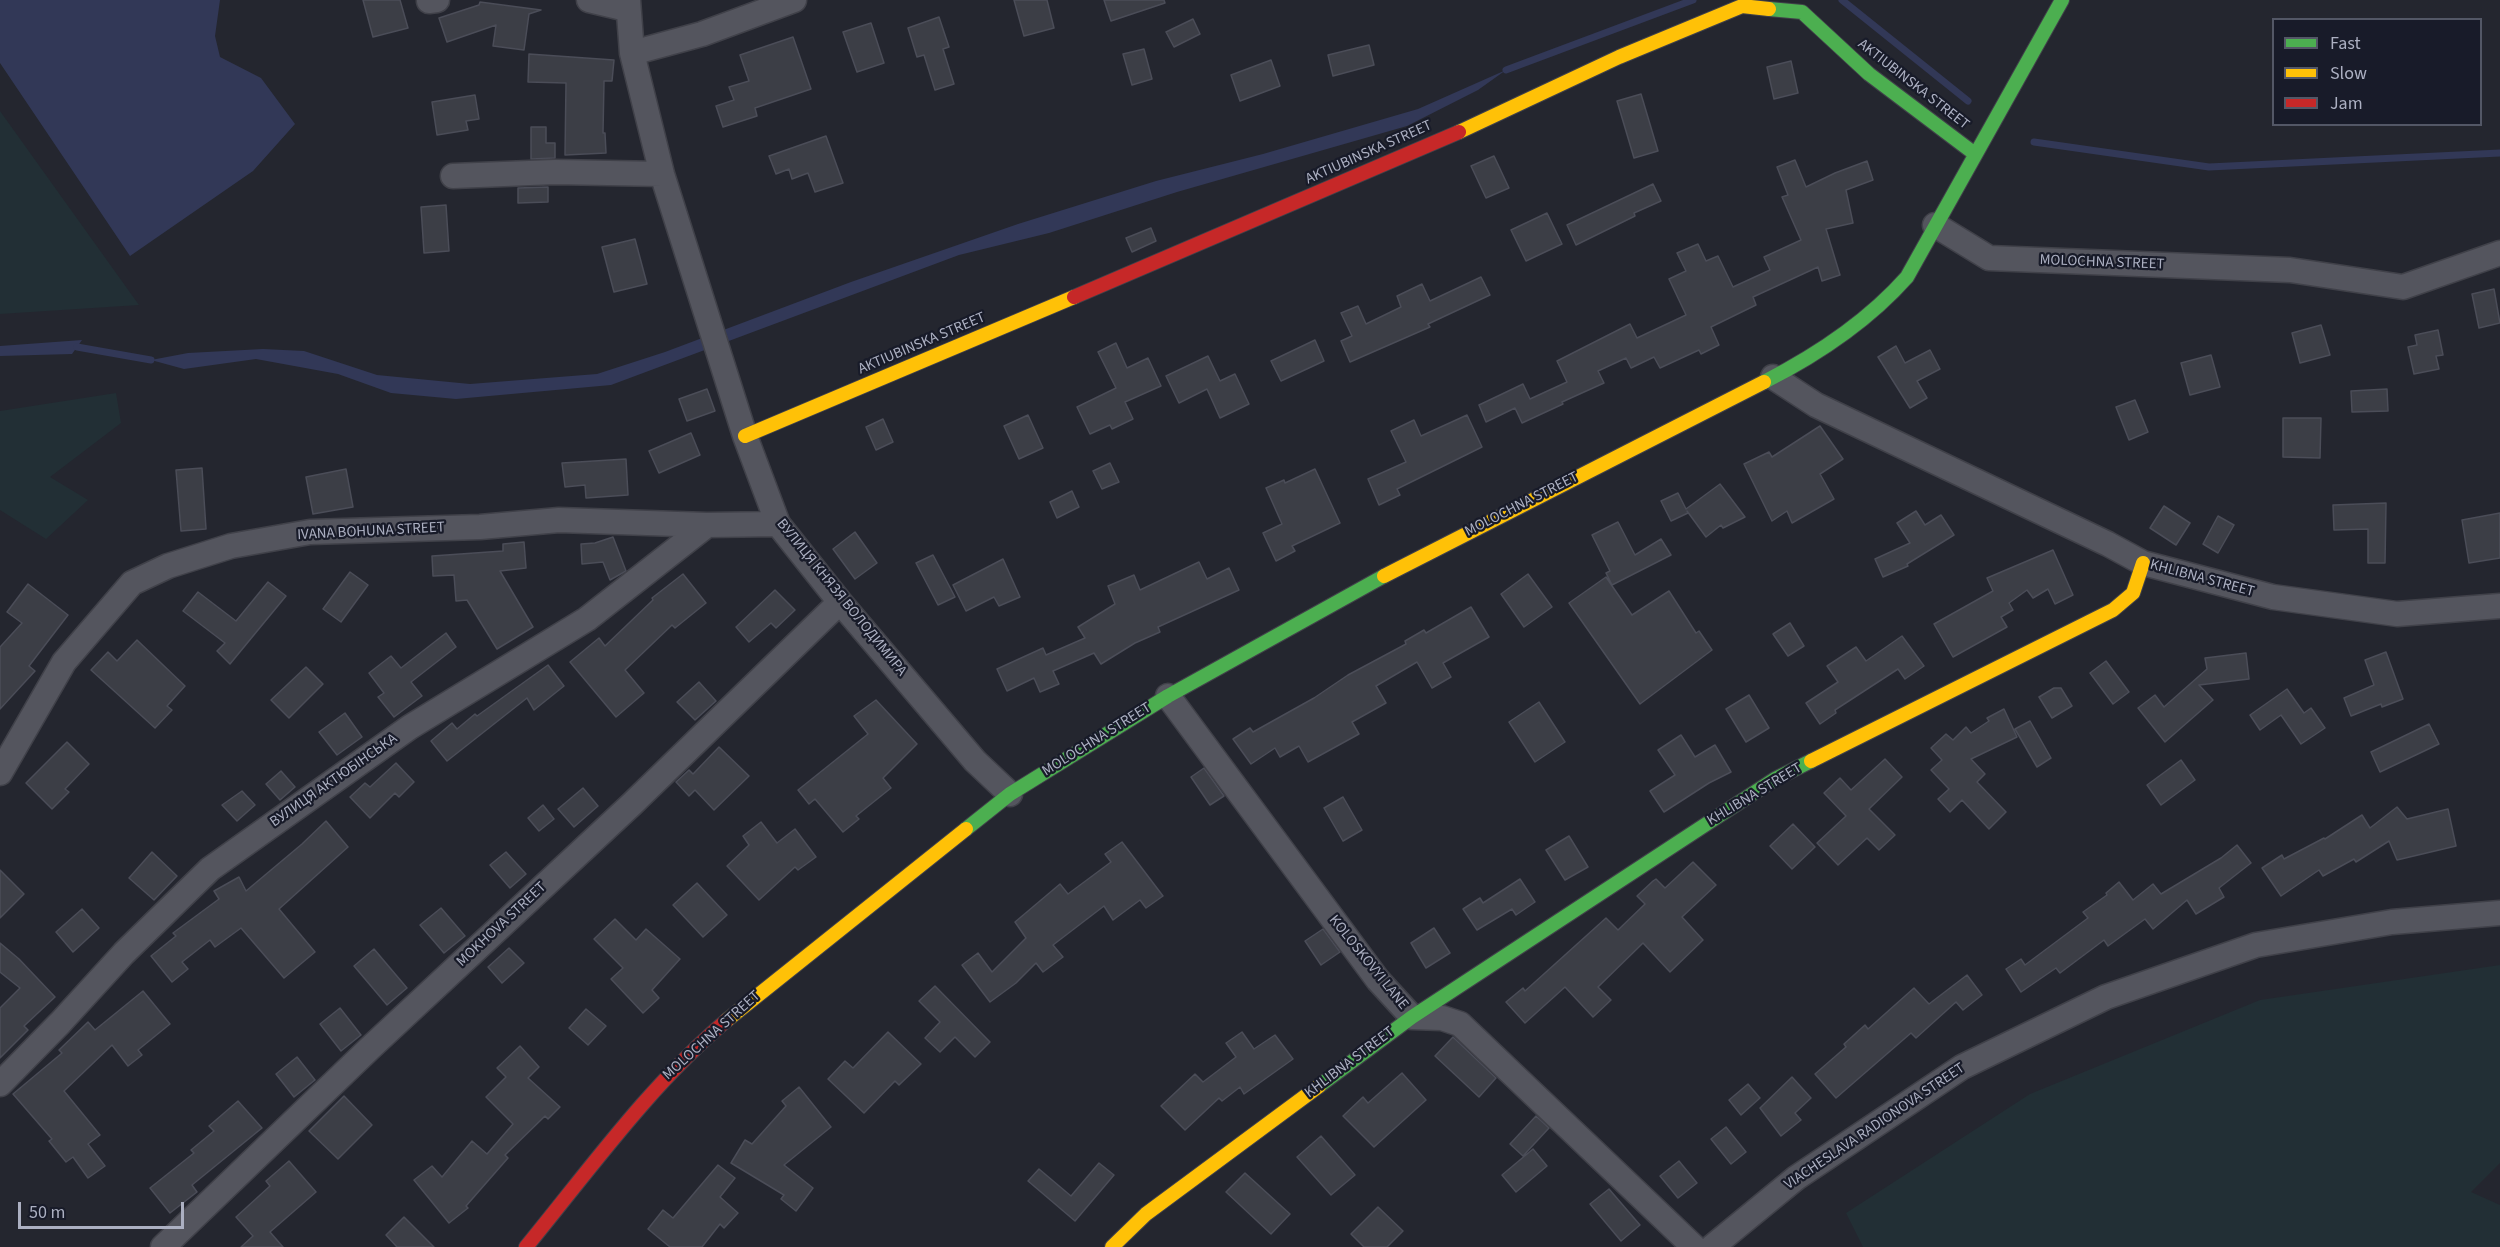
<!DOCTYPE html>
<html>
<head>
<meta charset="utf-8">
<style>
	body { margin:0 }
	#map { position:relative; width:2500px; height:1247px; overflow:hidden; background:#24262f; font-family:"Source Sans 3",sans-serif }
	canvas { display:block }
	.legend { position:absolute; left:2272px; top:18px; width:210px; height:108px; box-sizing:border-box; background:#181b29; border:2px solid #535766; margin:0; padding:8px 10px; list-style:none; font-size:18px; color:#acb0c2 }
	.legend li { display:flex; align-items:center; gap:12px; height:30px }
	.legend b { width:30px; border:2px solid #535766 }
	.scale { position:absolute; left:18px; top:1202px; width:166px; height:27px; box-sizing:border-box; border:3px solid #acb0c2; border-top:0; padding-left:8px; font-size:18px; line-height:21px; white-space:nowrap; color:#acb0c2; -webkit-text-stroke:4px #181b29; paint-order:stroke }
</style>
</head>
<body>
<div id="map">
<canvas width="2500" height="1247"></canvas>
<ul class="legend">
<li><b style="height:8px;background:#4caf50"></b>Fast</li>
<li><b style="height:8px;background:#ffc107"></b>Slow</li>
<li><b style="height:8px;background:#c62828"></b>Jam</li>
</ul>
<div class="scale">50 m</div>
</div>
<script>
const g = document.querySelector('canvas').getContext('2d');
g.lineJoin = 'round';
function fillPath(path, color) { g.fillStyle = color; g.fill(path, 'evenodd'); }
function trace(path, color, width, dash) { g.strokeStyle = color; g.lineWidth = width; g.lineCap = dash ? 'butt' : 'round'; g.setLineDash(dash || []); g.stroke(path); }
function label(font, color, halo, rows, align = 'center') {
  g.font = font + ' "Source Sans 3",sans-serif'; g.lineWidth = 4.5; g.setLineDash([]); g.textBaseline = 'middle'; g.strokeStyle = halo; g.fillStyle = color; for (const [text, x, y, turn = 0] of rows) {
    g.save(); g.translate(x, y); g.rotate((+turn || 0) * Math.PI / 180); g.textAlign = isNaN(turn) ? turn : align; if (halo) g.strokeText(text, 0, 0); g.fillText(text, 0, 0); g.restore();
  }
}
const green = new Path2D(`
	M0,111L139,305L0,314Z
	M116,393L121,423L50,477L88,500L46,539L0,510V411Z
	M2500,965V1163L2471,1192L2500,1205V1247H1863L1846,1213L2030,1094L2260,1000Z`);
const water = new Path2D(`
	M0,0H220L215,36L220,57L261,78L295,124L253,171L130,256L0,63Z
	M1506,70L1478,90L1407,126L1177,192L1049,233L959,255L611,385L456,399L391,393L338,374L256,359L184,369L151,360L188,353L263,349L304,351L377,375L470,384L597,374L665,352L851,282L1018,224L1156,181L1263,154L1418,109Z
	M82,340L72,354L0,356V346Z`);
const stream = new Path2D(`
	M1842,0L1968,101
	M1506,70L1693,0
	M2034,142L2209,167L2500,153
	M77,347L151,360`);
const building = new Path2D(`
	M363,0H400L408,28L373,37Z
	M1014,0H1047L1054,28L1024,36Z
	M1104,0H1164L1165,3L1111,21Z
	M480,2L541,10L529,14L524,50L493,46L496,25L447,42L439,18L479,5Z
	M939,17L949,47L943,49L954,84L935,90L924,55L917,57L908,28Z
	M1193,19L1200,34L1174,47L1166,32Z
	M871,23L884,63L857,72L843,32Z
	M793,37L811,89L755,108L757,116L723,127L716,106L734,100L729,87L749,81L740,55Z
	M1369,45L1374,65L1333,76L1328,55Z
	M1144,49L1152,79L1132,85L1123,54Z
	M529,54L614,60L612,81H604L603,133H605L606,153L565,155L566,83L528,82Z
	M1271,60L1280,86L1240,101L1231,75Z
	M1791,61L1798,93L1774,99L1767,67Z
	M1641,94L1658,151L1634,158L1617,101Z
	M475,95L479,119L466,121L468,130L437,135L432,102Z
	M531,127H546V143H555V158L531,159Z
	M826,136L843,183L815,192L808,173L792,179L789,169L776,174L769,156Z
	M1494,156L1509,188L1486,198L1471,166Z
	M1795,160L1806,187L1835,173L1867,161L1873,180L1846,190L1853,223L1826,229L1840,275L1822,281L1818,267L1753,297L1756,305L1711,327L1719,345L1701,354L1699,350L1660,368L1654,357L1631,368L1626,358L1598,371L1604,383L1562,402L1563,404L1522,423L1515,408L1486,422L1479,405L1523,384L1530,399L1567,382L1557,361L1630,324L1637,338L1686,315L1669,279L1686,271L1677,253L1698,244L1706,261L1718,256L1733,287L1770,270L1764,257L1801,240L1782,197L1788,195L1777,167Z
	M1653,184L1661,201L1634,213L1635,216L1576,245L1567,225Z
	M548,187V202L518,203V188Z
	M446,205L449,251L424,253L421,207Z
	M1547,213L1562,244L1526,261L1511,230Z
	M1151,228L1156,241L1132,252L1126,238Z
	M635,239L647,284L614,292L602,247Z
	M1481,277L1490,295L1428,324L1430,327L1350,362L1341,341L1352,336L1341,313L1358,306L1366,324L1401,307L1397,296L1422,284L1430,301Z
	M2494,289L2500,323L2479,328L2472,294Z
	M2321,325L2330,355L2300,363L2292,333Z
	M2438,330L2443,355L2436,356L2439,369L2414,374L2408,347L2417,345L2415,335Z
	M1315,340L1324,361L1281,381L1271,361Z
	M1116,343L1127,368L1148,358L1161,386L1125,402L1133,419L1112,429L1110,425L1090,434L1077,407L1116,388L1098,352Z
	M1896,346L1905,363L1930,350L1940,369L1917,381L1927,398L1910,408L1878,357Z
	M2211,355L2220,387L2190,395L2181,363Z
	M1208,356L1220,381L1235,374L1249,404L1220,418L1207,389L1179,403L1166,376Z
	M707,389L715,411L687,421L679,399Z
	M2387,389L2388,411L2352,412L2351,391Z
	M2135,400L2148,432L2129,440L2116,407Z
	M1028,415L1043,448L1019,459L1004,426Z
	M1467,415L1482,447L1397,489L1400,495L1379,505L1368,479L1406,462L1391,431L1414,420L1421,436Z
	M2283,418H2321L2320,458L2283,457Z
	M883,419L893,442L876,450L866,427Z
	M1820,426L1843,459L1820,474L1834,499L1792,523L1787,511L1772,521L1744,464L1769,452L1772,457Z
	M691,433L700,455L659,473L649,451Z
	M626,459L628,495L586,498L585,485L565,487L562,463Z
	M1110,463L1119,482L1102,489L1093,471Z
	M202,468L206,529L181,531L176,470Z
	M346,469L353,507L313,514L306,477Z
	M1315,469L1340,523L1292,546L1295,551L1276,561L1263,533L1282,524L1266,488L1284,480L1285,483Z
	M1720,484L1745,517L1723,528L1721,525L1706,537L1687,511L1688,513L1671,521L1661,501L1678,493L1686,509Z
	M1072,491L1079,507L1057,518L1050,502Z
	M2386,503L2385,563H2368V529L2334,530L2333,505Z
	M2164,506L2190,523L2176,545L2150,528Z
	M1916,511L1925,525L1941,515L1954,535L1907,564L1908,566L1883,577L1875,559L1910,543L1897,523Z
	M2500,513V558L2469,563L2462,520Z
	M2218,516L2234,525L2218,553L2203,544Z
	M1618,522L1635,555L1661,539L1671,555L1612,585L1606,573L1610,571L1592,535Z
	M855,532L877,563L855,579L833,549Z
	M613,537L626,571L610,580L603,562L582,564L581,544L595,543Z
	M524,542L526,568L500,571L533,627L497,649L467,600L456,601L454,575L433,576L432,556L503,551V544Z
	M2053,550L2073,595L2055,604L2048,589L2033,598L2027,590L2009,603L2013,610L2001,617L2007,627L1953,657L1934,624L1993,591L1987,578Z
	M933,555L955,597L938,605L916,563Z
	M1003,559L1020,597L999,606L994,597L966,611L953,585Z
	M1199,562L1207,579L1229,568L1239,590L1158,627L1160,632L1135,643L1101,664L1094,653L1053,671L1059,684L1040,692L1034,678L1007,691L997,669L1043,648L1046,655L1085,638L1078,627L1115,604L1108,586L1134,575L1140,590Z
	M350,572L368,585L341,622L323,609Z
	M683,574L706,603L675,628L672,625L625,670L644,693L616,717L570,662L599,638L605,646L653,600L652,598Z
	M1528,574L1552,607L1524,627L1501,594Z
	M1606,577L1632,615L1669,591L1696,633L1699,631L1712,650L1640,704L1569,603Z
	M268,582L286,596L230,664L217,651L225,643L183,611L198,592L236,621Z
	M28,584L68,615L29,666L35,671L0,709V647L22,623L7,612Z
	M775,590L795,610L776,628L771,623L749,642L736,627Z
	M1471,607L1489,637L1443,663L1451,677L1432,688L1417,662L1376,686L1386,703L1352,722L1359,734L1308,762L1299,746L1280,757L1275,748L1251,764L1233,739L1250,728L1253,732L1314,698L1348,675L1406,644L1405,641L1424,630L1426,633Z
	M1790,623L1804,646L1788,656L1773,634Z
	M446,633L456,647L411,682L422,696L394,717L378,697L384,693L369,673L391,656L401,668Z
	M1902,636L1924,666L1905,679L1898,669L1835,710L1836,713L1820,724L1806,703L1838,682L1827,666L1856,647L1866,661Z
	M137,640L185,686L167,706L172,710L155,728L91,670L108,652L117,661Z
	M2386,652L2403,699L2382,707L2381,704L2351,716L2344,698L2374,685L2365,660Z
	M2246,653L2249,679L2199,685L2213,700L2165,742L2138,708L2155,695L2164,707L2207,669L2205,658Z
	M2106,661L2129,692L2113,704L2090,673Z
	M548,665L564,686L534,710L527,698L447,761L431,741L452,723L457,729L475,714L477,716Z
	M306,667L323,684L289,718L271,700Z
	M699,682L716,701L695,720L677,702Z
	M2054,688H2061L2072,706L2052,718L2039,697Z
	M2287,689L2304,713L2311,708L2325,728L2301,744L2281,715L2260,730L2250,715Z
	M1749,695L1769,728L1746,742L1726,709Z
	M876,700L917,744L883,778L891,788L856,816L859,819L843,832L815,799L809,804L798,790L868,734L854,716Z
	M1539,702L1565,742L1535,762L1509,722Z
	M2004,709L2017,737L1971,759L1985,774L1977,782L2006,812L1989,829L1962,800L1950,812L1938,799L1949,789L1931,770L1942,760L1931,748L1946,734L1953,740L1966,727L1971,733L1989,721L1987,718Z
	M345,713L362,737L337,755L319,732Z
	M2030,721L2051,758L2037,767L2015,729Z
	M2429,724L2439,744L2380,772L2371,752Z
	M1681,735L1695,757L1715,745L1731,772L1709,783L1664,812L1650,791L1675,775L1658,750Z
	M67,742L89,764L65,789L69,792L52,809L26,783Z
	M719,747L749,776L714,810L695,790L689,796L676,782L689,770L693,774Z
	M1885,759L1902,777L1869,809L1895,835L1879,850L1867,838L1838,865L1817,843L1846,816L1824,793L1840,778L1851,790Z
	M2181,760L2195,780L2161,805L2147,785Z
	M396,763L414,782L399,797L395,793L370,818L350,797L365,783L370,787Z
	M1204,768L1224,796L1210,805L1191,777Z
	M281,771L295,787L280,800L266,784Z
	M583,788L598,806L574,827L558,809Z
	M242,791L255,805L237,821L222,805Z
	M1343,797L1362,830L1343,841L1324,808Z
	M543,805L554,819L539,831L528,818Z
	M2397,807L2407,819L2448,809L2456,846L2397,860L2389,841L2356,862L2354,859L2323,876L2319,870L2281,896L2262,868L2282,855L2284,859L2324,838L2325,839L2362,815L2370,828Z
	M326,821L348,847L279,909L315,952L284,978L241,928L215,947L210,940L182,962L188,969L172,982L151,956L176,936L173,933L219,899L214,891L239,877L246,891L302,844Z
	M761,822L777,843L795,829L816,857L798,870L795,867L759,900L727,866L749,845L743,836Z
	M1793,824L1815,847L1792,869L1770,846Z
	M1569,836L1588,867L1565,880L1546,850Z
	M1122,842L1163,896L1146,908L1140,900L1113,920L1104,906L1053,945L1063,957L1043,972L1036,963L1016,983L990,1002L962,965L978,953L992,972L1026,938L1015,922L1060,884L1068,894L1111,862L1105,854Z
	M2237,845L2251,863L2219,888L2224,897L2196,914L2187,900L2153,929L2145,919L2108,946L2104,940L2060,973L2056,968L2021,992L2006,969L2021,959L2025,965L2088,918L2083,912L2107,895L2106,893L2119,882L2133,900L2153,884L2161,894L2221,858Z
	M152,852L177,876L154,900L129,878Z
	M506,852L526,874L510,888L490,865Z
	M1693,862L1716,885L1682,917L1703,940L1670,972L1643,943L1598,987L1611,1000L1593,1017L1565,987L1525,1023L1506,1002L1523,988L1525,991L1606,918L1618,930L1645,904L1637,896L1653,881L1656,879L1665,888Z
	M0,870L24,894L0,918Z
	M1520,879L1535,902L1516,915L1512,909L1477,930L1463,909L1480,898L1483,903Z
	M697,883L727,915L703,937L673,905Z
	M441,908L465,936L444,953L420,925Z
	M82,909L99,928L73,952L56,932Z
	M615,919L636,940L646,929L680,959L652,990L659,998L643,1013L611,979L623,968L594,939Z
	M1434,928L1450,953L1426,968L1411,943Z
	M1323,929L1340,952L1321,965L1305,941Z
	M0,943L19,959L55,997L24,1026L28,1030L0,1058V1008L20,988L0,972Z
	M509,948L524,963L502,983L488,967Z
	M374,949L407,988L387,1005L354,966Z
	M1967,975L1982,995L1963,1010L1956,1002L1916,1038L1911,1033L1836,1098L1815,1074L1846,1047L1844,1044L1865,1025L1868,1029L1914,988L1929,1004Z
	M935,986L990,1042L975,1057L955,1037L940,1052L925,1038L940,1022L919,1001Z
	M143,991L170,1024L138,1050L142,1055L128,1066L112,1045L64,1091L100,1135L88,1144L105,1166L88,1178L73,1157L66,1162L49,1141L52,1139L13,1094L62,1053L59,1050L88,1022L95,1030Z
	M340,1008L361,1035L341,1051L320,1024Z
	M586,1009L606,1026L588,1045L569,1028Z
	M888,1032L921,1064L899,1085L895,1081L864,1113L828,1079L845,1061L853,1068Z
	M1242,1032L1254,1049L1275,1035L1293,1059L1244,1094L1240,1087L1222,1101L1219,1098L1185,1130L1161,1106L1195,1074L1203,1082L1236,1057L1226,1043Z
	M1453,1037L1496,1078L1479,1097L1435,1056Z
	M520,1046L539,1067L528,1078L560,1107L548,1119L545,1116L505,1155L508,1158L466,1206L468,1208L449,1223L414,1180L432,1166L442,1177L472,1141L487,1154L513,1124L486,1097L506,1077L497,1068Z
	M297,1057L315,1080L294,1097L276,1074Z
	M1402,1073L1426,1100L1374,1147L1343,1116L1363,1097L1368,1103Z
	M1792,1077L1811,1098L1795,1113L1801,1120L1781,1136L1760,1108Z
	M1748,1084L1760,1098L1741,1115L1729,1100Z
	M799,1087L831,1127L784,1165L813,1188L796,1211L781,1199L784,1195L731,1163L745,1140L752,1144L786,1106L782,1101Z
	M344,1096L372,1125L338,1159L309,1131Z
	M238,1101L262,1128L192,1185L197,1192L170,1213L150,1188L194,1153L191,1150L214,1131L209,1126Z
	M1536,1116L1549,1128L1523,1156L1510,1144Z
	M1726,1127L1746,1152L1731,1164L1711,1139Z
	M1321,1136L1355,1175L1331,1195L1297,1157Z
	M1533,1149L1547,1166L1516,1192L1502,1175Z
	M289,1161L316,1192L270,1232L283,1247H241L253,1236L236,1217L270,1186L266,1181Z
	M1679,1161L1697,1183L1678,1198L1660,1176Z
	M1099,1163L1114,1175L1075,1221L1028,1181L1039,1169L1071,1196Z
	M718,1165L735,1178L720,1197L738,1213L724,1228L720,1224L702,1247H670L648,1229L663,1210L673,1218Z
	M1245,1173L1290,1214L1271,1234L1226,1192Z
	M1609,1189L1640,1225L1621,1241L1590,1204Z
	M1378,1207L1403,1231L1387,1247H1364L1351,1234Z
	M404,1217L434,1247H397L386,1235Z`);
const street = new Path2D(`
	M589,0L627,9
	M628,0L632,53L662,174L745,436L778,524L840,602L975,761L1010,794
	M429,1L437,0
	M632,53L702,34L794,0
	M453,176L555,172L662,174
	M1935,225L1989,258L2290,270L2403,287L2500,253
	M1773,377L1816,405L2108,544L2143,563L2273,597L2397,614L2500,606
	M1168,696L1378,980L1412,1017L1442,1018L1460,1024L1694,1247
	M0,773L64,662L132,583L168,566L231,546L310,532L480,527L559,520L707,525L778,524
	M0,1084L60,1023L124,953L210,869L410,727L587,619L707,525
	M163,1247L369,1049L632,804L840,602
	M1712,1247L1796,1178L1962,1067L2106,997L2256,945L2392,922L2500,913`);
const fast = new Path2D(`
	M1769,9L1802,12L1869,74L1975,154
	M1764,382C1817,355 1868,321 1907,277L2062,0
	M966,829L1010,794L1168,696L1384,576
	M1319,1086L1412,1017L1775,779L1811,761`);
const slow = new Path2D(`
	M1459,132L1619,57L1742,6L1769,9
	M745,436L1074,297
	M1384,576L1764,382
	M1811,761L2113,610L2133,593L2143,563
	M727,1020L966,829
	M1112,1247L1146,1214L1319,1086`);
const jam = new Path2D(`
	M1074,297L1459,132
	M526,1247C590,1169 650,1085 727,1020`);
const streetNames = [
	["AKTIUBINSKA STREET",1913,85,38],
	["AKTIUBINSKA STREET",1369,153,-24],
	["MOLOCHNA STREET",2102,263,2],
	["AKTIUBINSKA STREET",922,344,-23],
	["MOLOCHNA STREET",1522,505,-27],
	["IVANA BOHUNA STREET",371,532,-3],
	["KHLIBNA STREET",2202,579,15],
	["ВУЛИЦЯ КНЯЗЯ ВОЛОДИМИРА",841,598,51],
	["MOLOCHNA STREET",1097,740,-32],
	["ВУЛИЦЯ АКТЮБІНСЬКА",334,781,-35],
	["KHLIBNA STREET",1755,795,-31],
	["MOKHOVA STREET",502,925,-43],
	["KOLOSKOVYI LANE",1368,963,51],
	["MOLOCHNA STREET",712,1036,-42],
	["KHLIBNA STREET",1350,1063,-37],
	["VIACHESLAVA RADIONOVA STREET",1875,1127,-34]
];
fillPath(green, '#222f35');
fillPath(water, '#323857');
trace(stream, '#323857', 7);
fillPath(building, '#3c3e46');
trace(building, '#4b4d58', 1.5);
trace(street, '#404149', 27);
trace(fast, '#404149', 16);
trace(slow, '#404149', 16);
trace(jam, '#404149', 16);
trace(street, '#54555e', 24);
trace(fast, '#4caf50', 14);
trace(slow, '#ffc107', 14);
trace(jam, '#c62828', 14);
label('15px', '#acb0c2', '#181b29', streetNames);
</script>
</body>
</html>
